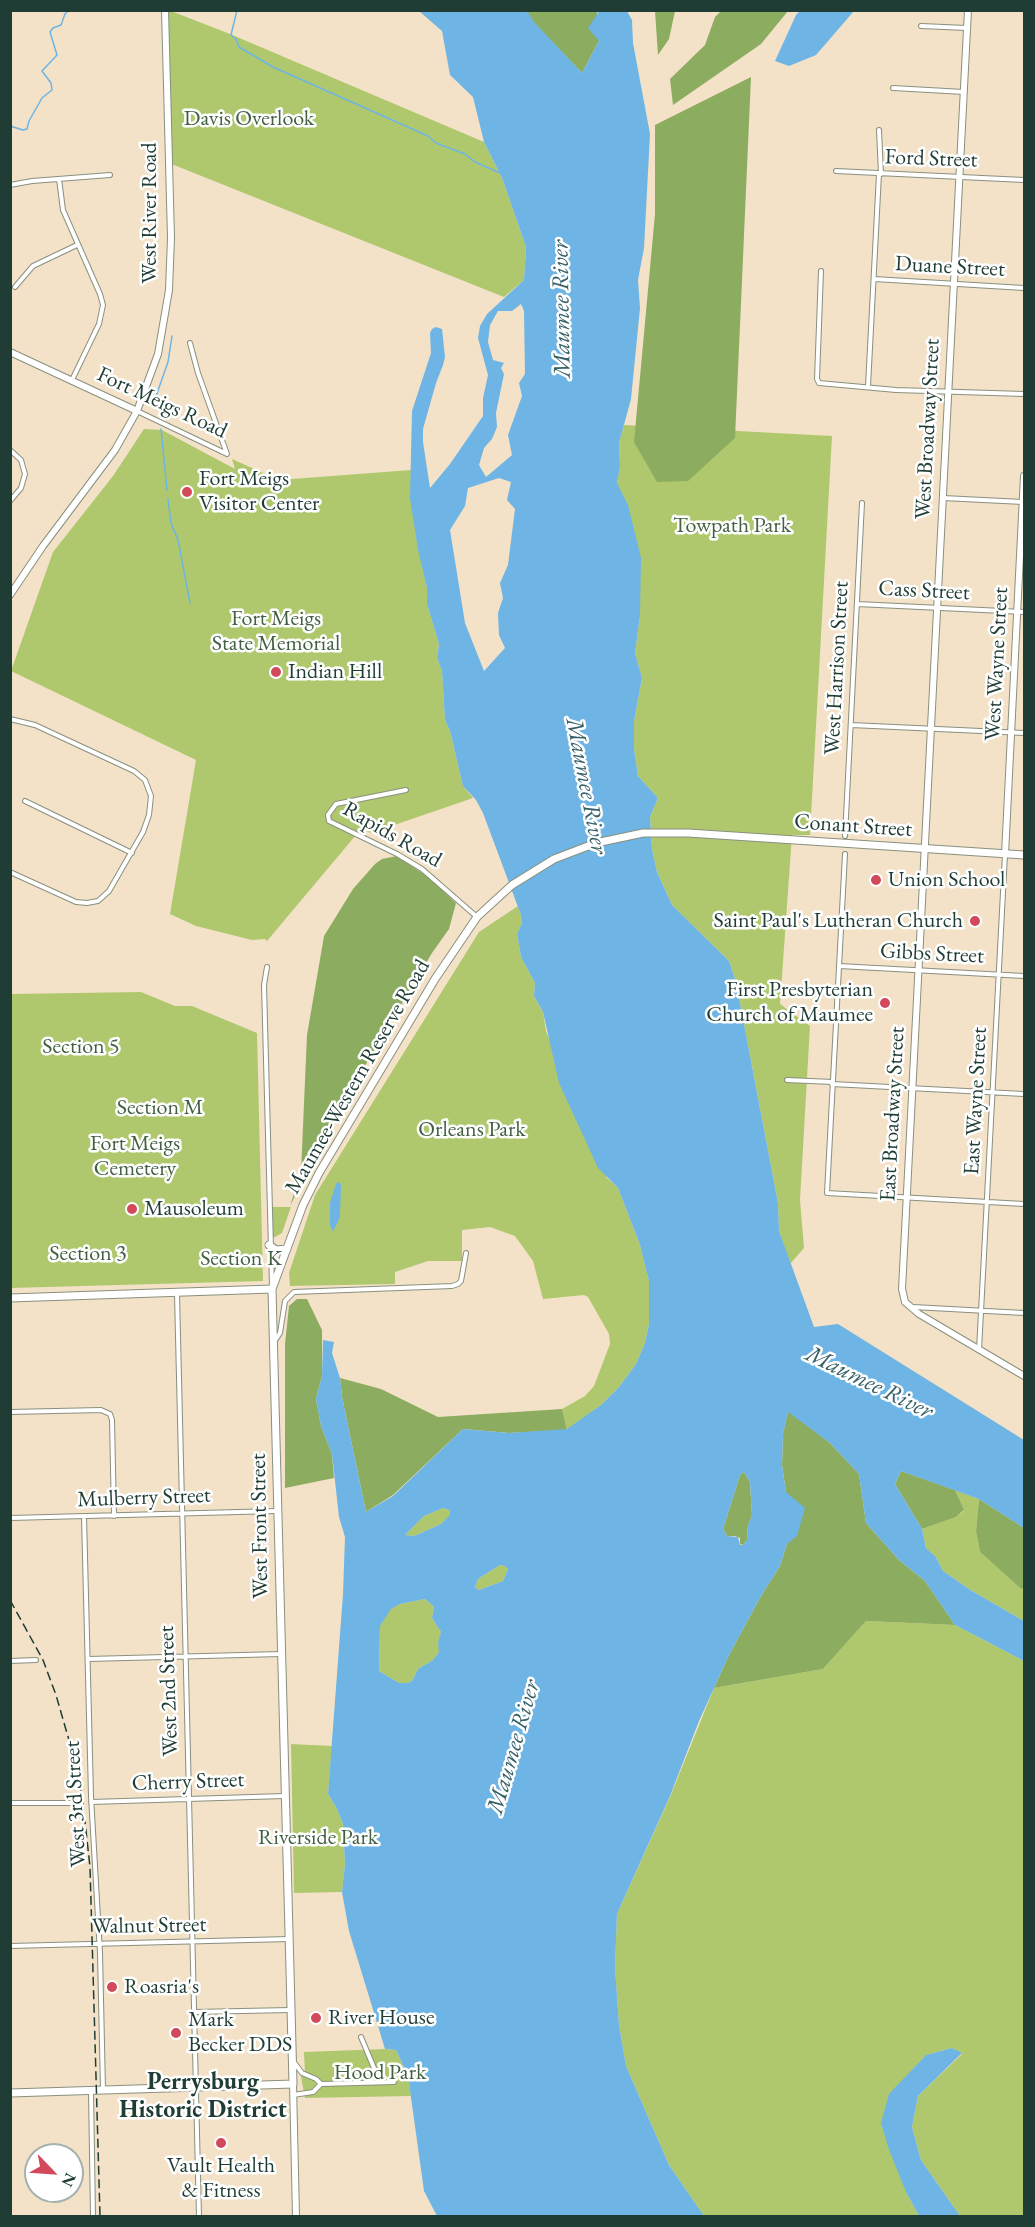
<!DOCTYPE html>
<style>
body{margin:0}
#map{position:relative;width:1035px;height:2227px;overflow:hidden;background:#f3e2c8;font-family:"EB Garamond",serif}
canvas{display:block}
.frame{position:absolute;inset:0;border:12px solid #1f3d34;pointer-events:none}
.north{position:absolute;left:24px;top:2143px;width:60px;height:60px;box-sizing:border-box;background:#fff;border:2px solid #a5b1ae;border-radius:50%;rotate:115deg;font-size:16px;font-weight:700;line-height:24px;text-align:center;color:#1f3d34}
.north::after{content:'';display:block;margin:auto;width:21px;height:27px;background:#d1495b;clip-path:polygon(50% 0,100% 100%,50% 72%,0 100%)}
</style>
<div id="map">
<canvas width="1035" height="2227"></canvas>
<div class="frame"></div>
<div class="north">N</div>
</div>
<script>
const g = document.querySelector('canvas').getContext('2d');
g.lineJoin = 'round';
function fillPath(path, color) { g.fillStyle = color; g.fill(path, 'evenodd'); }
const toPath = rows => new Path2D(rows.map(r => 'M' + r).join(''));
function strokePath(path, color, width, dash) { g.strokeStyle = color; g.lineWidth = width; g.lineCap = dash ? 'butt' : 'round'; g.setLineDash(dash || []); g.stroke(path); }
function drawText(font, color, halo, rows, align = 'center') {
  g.font = font + ' "EB Garamond",serif'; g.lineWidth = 5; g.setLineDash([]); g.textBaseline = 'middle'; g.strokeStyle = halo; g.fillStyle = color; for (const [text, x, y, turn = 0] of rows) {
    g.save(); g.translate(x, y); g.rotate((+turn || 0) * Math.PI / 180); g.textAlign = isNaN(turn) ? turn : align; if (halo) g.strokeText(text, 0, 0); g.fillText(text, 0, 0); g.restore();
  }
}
const green = toPath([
 [165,11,171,11,230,34,484,142,502,178,526,247,524,280,504,297,169,163],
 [624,425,832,436,810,835,792,835,780,1004,810,1026,800,1200,804,1248,790,1264,779,1231,778,1203,736,982,729,961,672,905,657,872,652,849,650,817,658,798,638,776,634,749,634,721,642,678,635,653,640,616,617,483,620,466,619,443],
 [144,429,162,430,235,469,232,459,279,480,411,470,416,536,427,588,427,604,439,644,437,658,442,671,445,720,450,731,463,786,473,798,371,833,361,829,267,941,265,939,252,940,196,926,170,914,196,760,11,671,53,552,113,476],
 [518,906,521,915,522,923,517,934,521,957,535,983,534,996,543,1012,546,1031,607,1178,618,1188,640,1245,649,1281,649,1324,645,1343,636,1364,619,1387,601,1405,567,1430,562,1409,585,1396,594,1386,610,1344,609,1334,588,1297,584,1295,543,1299,533,1261,515,1236,490,1227,462,1230,462,1261,428,1261,395,1272,395,1284,290,1286,289,1273,315,1195,479,932],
 [141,992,175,1006,192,1006,257,1033,263,1281,11,1288,11,994],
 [272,1207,291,1207,282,1233,275,1237,273,1237],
 [955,1490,979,1499,976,1531,980,1552,1021,1589,1024,1588,1024,1621,972,1591,943,1571,936,1557,926,1548,922,1529,956,1517,964,1511],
 [443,1508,449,1510,450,1513,449,1517,441,1524,414,1536,405,1535,424,1516],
 [500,1565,506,1566,508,1569,503,1581,479,1590,475,1587,478,1579],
 [425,1599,434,1607,432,1618,441,1632,439,1652,433,1660,418,1669,412,1681,408,1683,399,1683,379,1671,380,1626,390,1609,400,1604],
 [866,1621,955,1625,1024,1661,1024,2216,960,2216,921,2160,912,2127,918,2096,962,2054,952,2048,926,2055,911,2071,906,2192,919,2216,704,2216,669,2165,626,2066,619,2025,615,1967,617,1914,670,1797,714,1688,823,1669],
 [291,1744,332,1746,328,1794,337,1809,343,1824,345,1864,342,1892,294,1893],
 [385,2049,396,2050,408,2076,411,2096,305,2098,301,2077,301,2074,305,2076,304,2052]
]);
const forest = toPath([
 [527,11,597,11,599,41,582,73,533,22],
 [655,11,675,11,669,39,658,55],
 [721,11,788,11,761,44,673,105,670,79,705,45,715,17],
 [751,77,735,438,688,481,657,482,634,442,655,214,655,125],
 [397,856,428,877,456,903,449,929,432,953,340,1108,290,1206,301,1172,307,1035,324,936,353,889,375,864,382,859],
 [297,1299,307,1299,322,1330,322,1376,316,1399,321,1426,332,1454,334,1478,285,1488,285,1344,289,1306],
 [340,1378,381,1389,438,1417,562,1409,567,1430,509,1433,463,1429,393,1495,366,1512,342,1397],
 [788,1411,830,1443,859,1474,866,1523,899,1560,925,1581,955,1625,866,1621,823,1669,714,1688,729,1655,761,1596,780,1566,787,1544,786,1492,782,1465,783,1434],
 [901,1471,955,1490,964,1510,956,1517,922,1529,895,1484],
 [744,1472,750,1482,752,1515,748,1526,747,1540,743,1545,740,1544,740,1538,735,1536,727,1536,723,1529,740,1475],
 [979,1499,1024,1528,1024,1588,1021,1589,980,1552,976,1531]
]);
const water = toPath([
 [419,11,527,11,534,22,582,73,599,41,588,28,598,13,597,11,627,11,632,20,633,43,650,134,644,248,638,280,640,308,631,399,619,443,620,466,617,483,628,505,641,558,640,616,635,653,642,678,634,721,634,749,638,776,658,798,650,817,652,849,657,872,672,905,729,961,736,982,778,1203,779,1231,814,1327,838,1324,1024,1440,1024,1528,979,1499,901,1471,895,1484,922,1529,926,1548,936,1557,943,1571,972,1591,1024,1621,1024,1661,955,1625,925,1581,899,1560,866,1523,859,1474,830,1443,788,1412,783,1434,782,1465,786,1492,805,1508,797,1536,787,1544,780,1566,761,1596,729,1655,699,1721,670,1796,617,1914,615,1967,619,2025,626,2066,669,2165,704,2216,437,2216,424,2191,408,2076,396,2050,385,2049,349,1931,342,1892,345,1864,343,1824,337,1809,328,1794,343,1594,345,1537,339,1517,332,1454,321,1426,316,1399,322,1376,323,1340,334,1342,332,1353,340,1378,342,1397,366,1512,393,1496,463,1429,509,1433,567,1429,601,1405,619,1387,636,1364,645,1343,649,1324,649,1281,640,1245,618,1188,598,1168,559,1083,543,1012,534,996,535,983,521,957,517,934,522,923,521,915,483,813,476,800,463,786,450,731,445,720,442,671,437,658,439,644,427,604,427,588,418,550,410,498,412,411,431,353,430,333,432,329,436,327,442,329,445,357,443,365,436,383,423,429,423,442,430,488,450,464,483,416,483,398,488,375,478,338,480,326,487,314,524,280,526,247,502,178,484,142,473,97,450,75,442,31],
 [521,304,524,311,525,374,519,383,522,396,508,435,512,455,486,477,479,465,484,448,492,439,497,427,496,413,504,374,501,368,504,363,493,360,488,342,490,325,498,311,512,311],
 [499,478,511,482,507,500,515,509,508,565,500,583,503,598,498,613,499,635,505,648,484,671,465,623,450,530,465,506,468,488],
 [744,1472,750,1482,752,1515,748,1526,747,1540,743,1545,740,1545,738,1537,727,1536,723,1529,740,1475],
 [443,1508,449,1510,450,1513,449,1516,441,1524,414,1536,405,1535,424,1516],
 [500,1565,505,1566,508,1569,503,1581,479,1590,475,1587,478,1579],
 [425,1599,434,1607,432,1618,441,1632,438,1643,439,1652,433,1660,418,1669,412,1681,408,1683,399,1683,379,1671,380,1626,391,1609,400,1604],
 [800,11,854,11,816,55,789,66,775,61,796,15],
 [338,1182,341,1184,340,1217,333,1232,330,1225,330,1203,336,1184],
 [952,2048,962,2053,918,2096,912,2127,921,2160,960,2216,919,2216,906,2192,889,2150,881,2123,889,2094,926,2055]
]);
const stream = toPath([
 [237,10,231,35,236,39,239,47,273,67,428,136,436,143,465,154,475,162,500,173],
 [10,126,23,130,27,129,29,121,42,98,52,90,51,83,42,71,57,55,50,32,53,28,61,25,65,14,69,10],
 [155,399,168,362,172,336],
 [161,429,167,490],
 [168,499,171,523,178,540,190,603]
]);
const street = toPath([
 [921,26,967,28],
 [893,88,964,92],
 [879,130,881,174],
 [836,171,1024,180],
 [59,179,63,210,100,294,103,305,99,324,72,380],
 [10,185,32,181,110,175],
 [821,271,817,379,819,383,896,390,1024,394],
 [874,279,1024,288],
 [15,287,33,266,77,245],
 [868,386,879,174],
 [137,411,227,454,198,373,190,343],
 [10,450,21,460,25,474,21,488,10,501],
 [943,498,1023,502],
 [857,604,1024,612],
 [10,719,35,725,134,771,145,780,151,796,149,815,143,832,109,891,98,901,87,903,76,902,10,872],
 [851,725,1024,733],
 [406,790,336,804,328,815,329,821,397,854,422,869,477,917],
 [25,801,132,853],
 [845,836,862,503],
 [845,854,827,1193,1024,1204],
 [839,966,1024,976],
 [267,967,264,985,272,1286],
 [787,1080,833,1082],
 [832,1084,1024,1094],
 [177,1294,199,2216],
 [913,1307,1024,1313],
 [274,1342,280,1333,285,1301,294,1292,452,1286,458,1284,461,1281,466,1253],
 [979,1350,1005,854],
 [10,1412,101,1410,110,1414,112,1420,114,1516],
 [84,1516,91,1796,100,1953,103,2090],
 [10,1518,277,1511],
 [88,1659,281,1654],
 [10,1661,36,1660],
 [91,1802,284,1796],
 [10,1803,71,1803],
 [10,1946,289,1939],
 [194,2012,290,2010],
 [361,2037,374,2068,371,2083],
 [293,2061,302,2073,316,2079,321,2084,394,2082],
 [91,2091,93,2216],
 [293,2095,313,2092,321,2084]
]);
const secondary = toPath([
 [968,10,902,1289,905,1302,919,1314,1024,1376],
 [10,352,137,411],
 [10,595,43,546,115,450,137,411,158,354,169,290,171,238,165,10],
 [1005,854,1024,476],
 [293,2084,296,2216]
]);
const primary = toPath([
 [269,1245,276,1250,287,1249],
 [10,1298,272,1289],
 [10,2093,293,2084,272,1289,303,1205,319,1173,435,979,477,917,512,885,554,859,596,843,643,833,688,833,1024,855]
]);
const rail = toPath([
 [10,1600,43,1660,56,1695,75,1761,83,1803,90,1867,100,2216]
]);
const markers = [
 [187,492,6,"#d1495b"],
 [276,672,6,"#d1495b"],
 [876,880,6,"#d1495b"],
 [975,921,6,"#d1495b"],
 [885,1003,6,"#d1495b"],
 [132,1209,6,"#d1495b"],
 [112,1987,6,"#d1495b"],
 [316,2018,6,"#d1495b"],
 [176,2033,6,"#d1495b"],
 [221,2143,6,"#d1495b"]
];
const parkNames = [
 ["Davis Overlook",249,119],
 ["Towpath Park",732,526],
 ["Fort Meigs",276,619],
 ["State Memorial",276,644],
 ["Section 5",81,1047],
 ["Section M",160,1108],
 ["Orleans Park",472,1130],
 ["Fort Meigs",135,1144],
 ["Cemetery",135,1169],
 ["Section 3",88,1254],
 ["Section K",241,1259],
 ["Riverside Park",318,1838],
 ["Hood Park",380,2073]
];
const streetNames = [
 ["Ford Street",931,159,2],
 ["West River Road",150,213,-90],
 ["Duane Street",950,267,3],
 ["Fort Meigs Road",162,403,25],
 ["West Broadway Street",928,429,-87],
 ["Cass Street",924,591,3],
 ["West Wayne Street",997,664,-87],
 ["West Harrison Street",837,668,-87],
 ["Conant Street",853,826,4],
 ["Rapids Road",392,835,30],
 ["Gibbs Street",932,954,3],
 ["Maumee-Western Reserve Road",358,1077,-60],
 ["East Wayne Street",976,1101,-87],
 ["East Broadway Street",893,1114,-87],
 ["Mulberry Street",144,1498,-2],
 ["West Front Street",260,1526,-91],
 ["West 2nd Street",169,1691,-92],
 ["Cherry Street",188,1782,-2],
 ["West 3rd Street",76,1804,-93],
 ["Walnut Street",149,1926,-1]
];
const poiNames = [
 ["Fort Meigs",199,479],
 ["Visitor Center",199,504],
 ["Indian Hill",288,672],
 ["Union School",888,880],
 ["Saint Paul's Lutheran Church",963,921,"right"],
 ["First Presbyterian",873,990,"right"],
 ["Church of Maumee",873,1015,"right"],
 ["Mausoleum",144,1209],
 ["Roasria's",124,1987],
 ["River House",328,2018],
 ["Mark",188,2020],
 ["Becker DDS",188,2045],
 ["Vault Health",221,2166,"center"],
 ["& Fitness",221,2191,"center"]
];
const waterNames = [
 ["Maumee River",562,309,-91],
 ["Maumee River",586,786,79],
 ["Maumee River",869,1383,26],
 ["Maumee River",514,1747,-74]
];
const neighbourhoodNames = [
 ["Perrysburg",203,2082],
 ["Historic District",203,2110]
];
fillPath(green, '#b0c86d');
fillPath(forest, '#8cac60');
fillPath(water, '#6eb4e4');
strokePath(stream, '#6eb4e4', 1.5);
strokePath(street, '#89907e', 6);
strokePath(secondary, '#89907e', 8);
strokePath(primary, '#89907e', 9);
strokePath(street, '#fff', 4);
strokePath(secondary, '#fff', 6);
strokePath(primary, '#fff', 7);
strokePath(rail, '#1f3d34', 1.5, [9, 4.5]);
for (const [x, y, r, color] of markers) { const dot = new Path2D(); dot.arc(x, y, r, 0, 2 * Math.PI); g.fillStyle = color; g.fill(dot); strokePath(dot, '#fff', 2); }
drawText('22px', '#436042', '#fff', parkNames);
drawText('22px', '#1f3d34', '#fff', streetNames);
drawText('22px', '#1f3d34', '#fff', poiNames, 'left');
drawText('italic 24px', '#376169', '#fff', waterNames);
drawText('bold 24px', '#1f3d34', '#fff', neighbourhoodNames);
</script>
